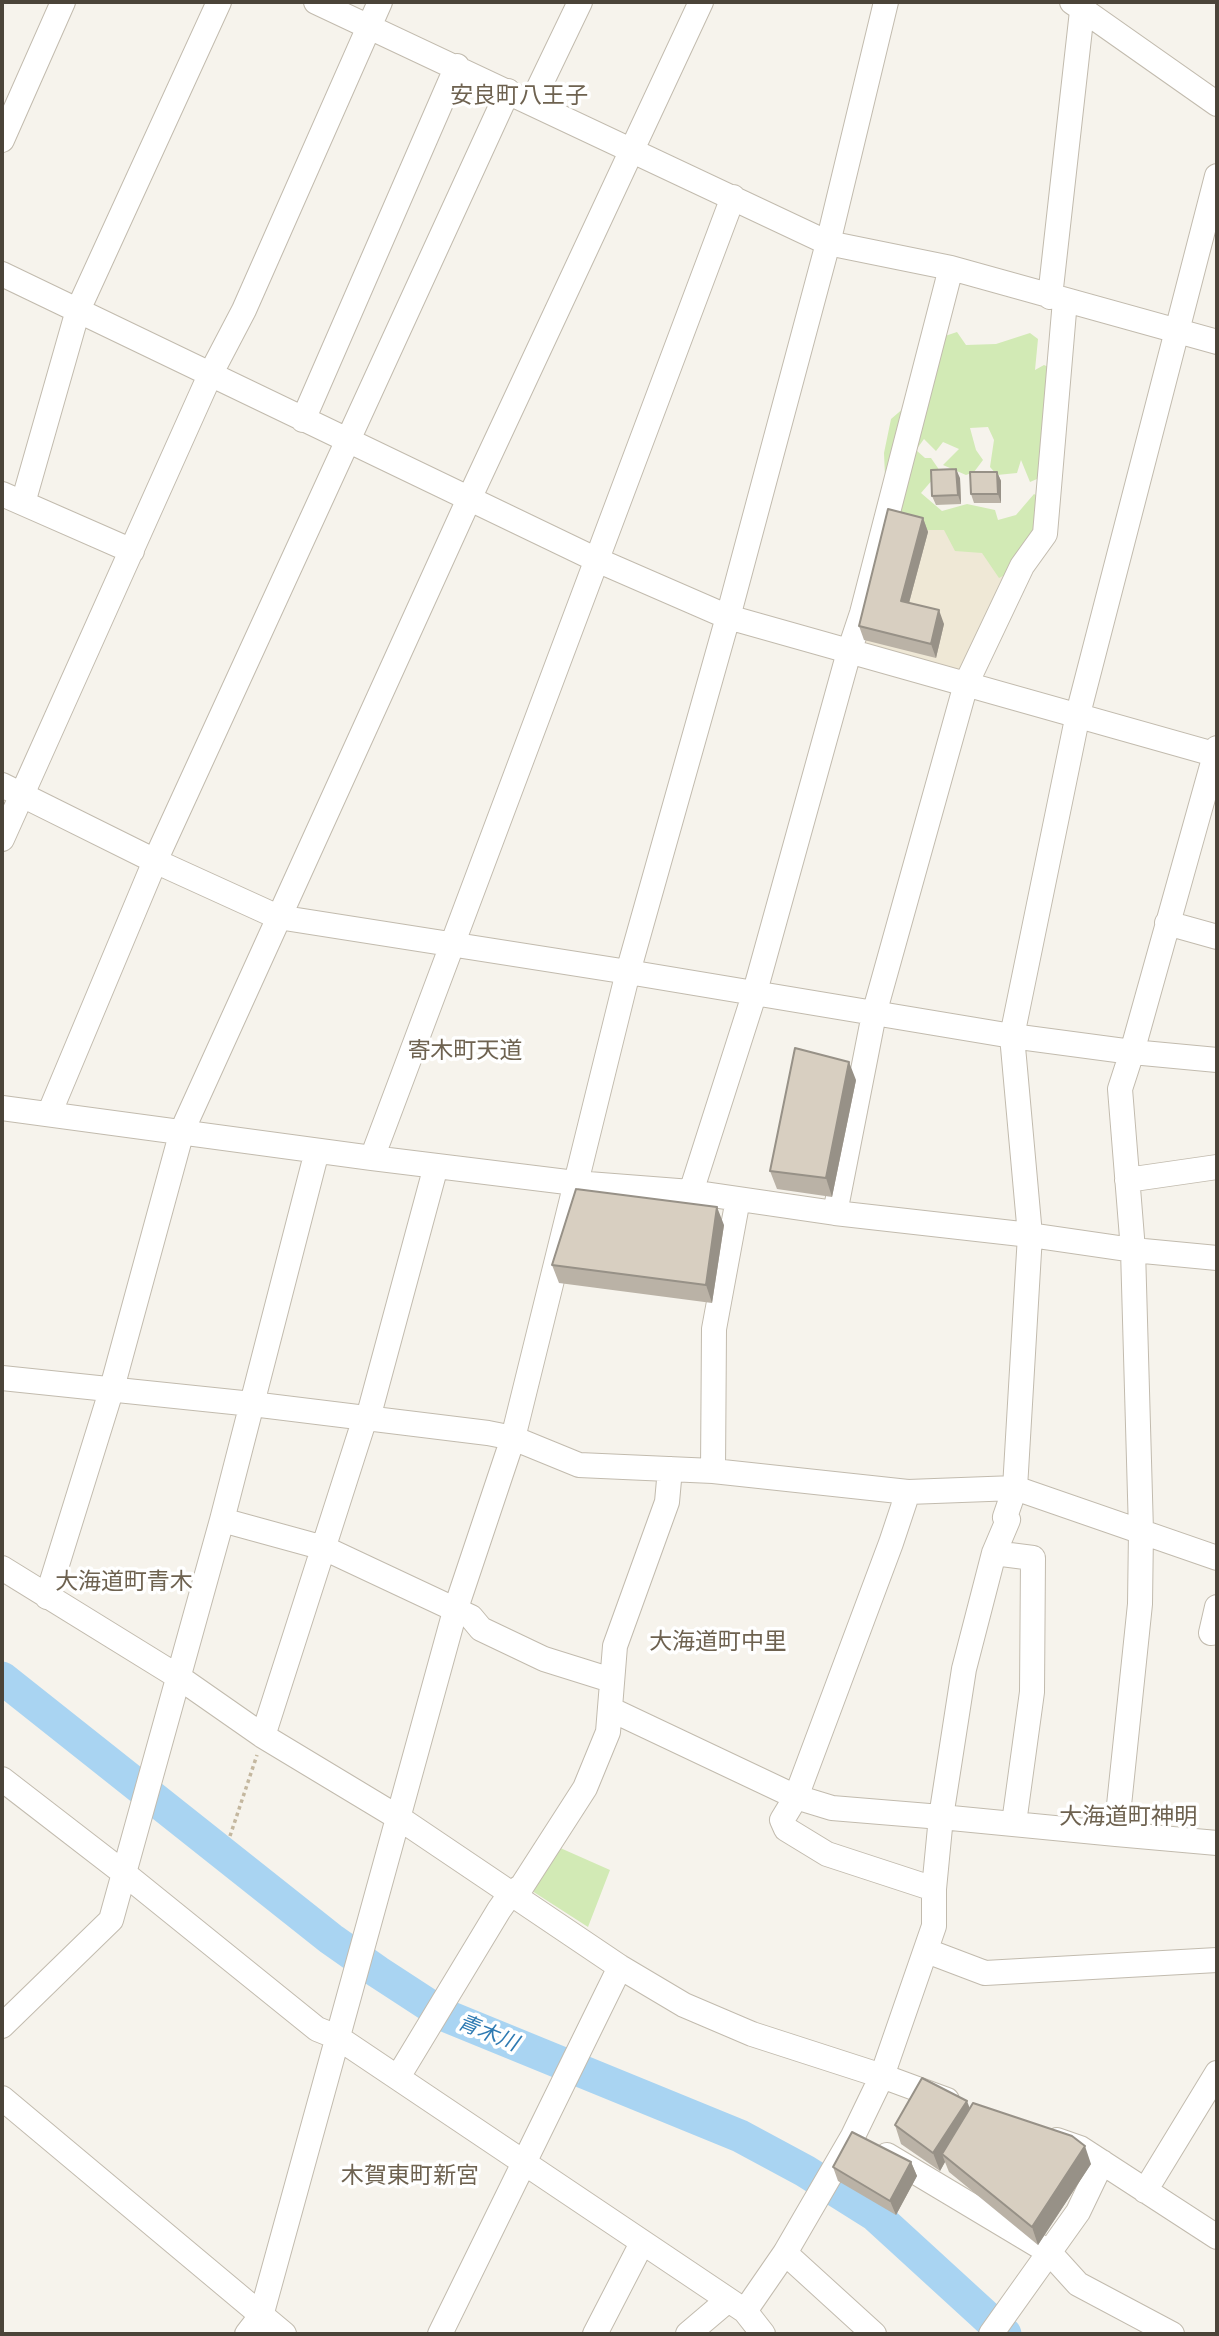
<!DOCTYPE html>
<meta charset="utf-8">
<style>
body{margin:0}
#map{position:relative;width:1219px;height:2336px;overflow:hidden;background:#f6f3ec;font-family:"Golos Text",sans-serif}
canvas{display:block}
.frame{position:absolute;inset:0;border:4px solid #4b4439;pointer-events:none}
</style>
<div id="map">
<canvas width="1219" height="2336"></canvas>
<div class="frame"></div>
</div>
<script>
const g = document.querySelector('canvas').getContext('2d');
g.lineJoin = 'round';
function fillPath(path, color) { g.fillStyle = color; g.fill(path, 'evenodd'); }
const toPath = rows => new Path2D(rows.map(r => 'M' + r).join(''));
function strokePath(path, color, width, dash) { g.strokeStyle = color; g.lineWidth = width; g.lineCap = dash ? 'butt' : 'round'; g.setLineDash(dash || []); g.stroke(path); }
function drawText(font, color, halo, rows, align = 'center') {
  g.font = font + ' "Golos Text","Noto Sans JP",sans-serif'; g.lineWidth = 7; g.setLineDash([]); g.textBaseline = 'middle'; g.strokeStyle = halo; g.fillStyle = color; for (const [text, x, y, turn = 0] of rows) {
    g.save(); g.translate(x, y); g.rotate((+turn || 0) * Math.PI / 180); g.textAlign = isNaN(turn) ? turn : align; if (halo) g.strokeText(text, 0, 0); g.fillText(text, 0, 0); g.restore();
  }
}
const education = toPath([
 [889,509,1034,549,966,684,849,652]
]);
const green = toPath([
 [957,332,966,345,996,344,1030,333,1038,339,1035,370,1044,365,1059,372,1044,476,1030,482,1021,460,1017,473,997,475,990,467,994,440,988,427,970,428,976,450,983,460,974,472,966,475,943,465,959,449,943,442,936,451,924,439,916,450,925,458,931,458,940,471,921,493,942,511,967,504,995,510,998,520,1016,515,1034,494,1044,500,1022,566,999,578,982,553,955,551,944,530,927,530,913,520,899,519,885,476,884,453,891,419,905,407,933,340],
 [558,1847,610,1870,588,1927,529,1889]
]);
const river = toPath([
 [2,1678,331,1939,378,1972,444,2015,740,2136,805,2171,875,2215,1005,2334]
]);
const path = toPath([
 [230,1836,257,1755]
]);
const minor = toPath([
 [316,2,828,243,951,268,1217,342],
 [1072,2,1217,104],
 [532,102,580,2],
 [2,140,63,2],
 [2,274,597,560,728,617,1217,755],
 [1050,297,1083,2],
 [303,420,457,66],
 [2,494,132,551],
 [23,503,78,310,219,2],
 [2,785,155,861,278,917,628,972,1012,1036,1132,1052,1217,748],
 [2,839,210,375,244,310,380,2],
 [1167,923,1217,937],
 [2,1108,372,1158,575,1183,691,1192,835,1213,1030,1235,1133,1250,1217,1258],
 [49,1114,155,861,508,91],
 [372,1158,733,197],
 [1127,1180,1217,1167],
 [691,1192,754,995,849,652,862,613,951,268],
 [835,1213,874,1014,966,684,1022,566,1045,534,1065,300],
 [2,1378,252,1404,488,1433,513,1438,579,1465,713,1471,908,1492,1015,1488,1030,1235,1012,1036,1078,714,1217,176],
 [368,1418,436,1166],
 [713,1471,714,1329,738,1199],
 [908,1492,891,1543,796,1797,782,1820,786,1829,827,1854,934,1889],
 [222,1520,324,1548,471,1617,481,1629,544,1659,611,1680],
 [994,1553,1033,1558,1032,1692,1014,1823],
 [2,1568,177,1676,263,1736,399,1818,620,1967,684,2005,752,2034,882,2076,853,2136,785,2253,745,2311],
 [47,1597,112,1388,182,1131,469,499,701,2],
 [1211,1633,1217,1607],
 [610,1709,796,1797,832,1808,941,1817,964,1669,994,1553,1008,1520,1005,1517,1015,1488,1217,1558],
 [263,1736,365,1418],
 [2,1779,125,1874,317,2029,337,2037,745,2311,763,2334],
 [1116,1834,1217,1843],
 [927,1951,985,1973,1217,1960],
 [2,2026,111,1920,222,1520,317,1151],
 [398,2077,499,1910,511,1893,522,1886,585,1788,608,1732,615,1646,667,1502,670,1469],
 [2,2098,284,2334],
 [947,2100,882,2076,934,1926,934,1889,941,1817,1116,1834,1140,1604,1141,1531,1133,1250,1120,1089,1132,1052,1217,1060],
 [1057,2140,1080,2148,1217,2237],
 [887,2155,1049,2252,1078,2284,1172,2334],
 [1145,2191,1217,2073],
 [785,2253,874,2334],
 [247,2334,261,2316,455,1611,513,1438,628,972,728,617,828,243,886,2],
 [440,2334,620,1967],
 [595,2334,642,2243],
 [688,2334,728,2300],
 [991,2334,1078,2212,1102,2162]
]);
const wall = toPath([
 [997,472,1001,481,1001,503,974,503,971,494],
 [960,478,961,504,936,505,932,496],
 [923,518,928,532,909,603,944,624,936,658,864,640,859,626],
 [856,1080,832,1197,777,1189,770,1171],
 [724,1225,712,1303,559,1283,552,1265],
 [970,2108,1091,2164,1038,2245,949,2172,945,2162,940,2171,901,2144,895,2125],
 [911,2162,917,2176,896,2215,838,2181,833,2167]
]);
const shadedWall = toPath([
 [956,469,960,478,961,504,958,495],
 [997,472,1001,481,1001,503,998,494],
 [923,518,928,532,906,614,901,601],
 [939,610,944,624,936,658,931,644],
 [849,1062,856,1080,832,1197,826,1178],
 [717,1207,724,1225,712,1303,706,1285],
 [967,2101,974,2119,942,2154,945,2162,940,2171,933,2153],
 [1085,2146,1091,2164,1038,2245,1032,2227],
 [911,2162,917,2176,896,2215,890,2201]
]);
const building = toPath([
 [956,469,958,495,932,496,931,470,956,469],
 [970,472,997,472,998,494,971,494,970,472],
 [888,509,923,518,901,601,939,610,931,644,859,626,888,509],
 [795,1048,849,1062,826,1178,770,1171,795,1048],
 [576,1189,717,1207,706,1285,552,1265,576,1189],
 [922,2078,967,2101,933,2153,895,2125,922,2078],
 [973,2103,1072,2136,1085,2146,1032,2227,942,2154,973,2103],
 [852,2132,911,2162,890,2201,833,2167,852,2132]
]);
const waterNames = [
 ["青木川",488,2033,22]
];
const quarterNames = [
 ["安良町八王子",519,96],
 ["寄木町天道",465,1051],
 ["大海道町青木",124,1582],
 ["大海道町中里",718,1642],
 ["大海道町神明",1128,1817],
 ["木賀東町新宮",410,2176]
];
fillPath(education, '#efe8d6');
fillPath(green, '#d2eab5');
strokePath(river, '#a9d4f2', 33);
strokePath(minor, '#c2bbae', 26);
strokePath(path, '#c4b79f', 3.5, [3.5, 3.5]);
strokePath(minor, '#fff', 24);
fillPath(wall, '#bab2a6');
fillPath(shadedWall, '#979187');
fillPath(building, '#d8cfc1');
strokePath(building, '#979187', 2);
drawText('italic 21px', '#2e7ab2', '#fff', waterNames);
drawText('23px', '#6e6250', '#fff', quarterNames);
</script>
